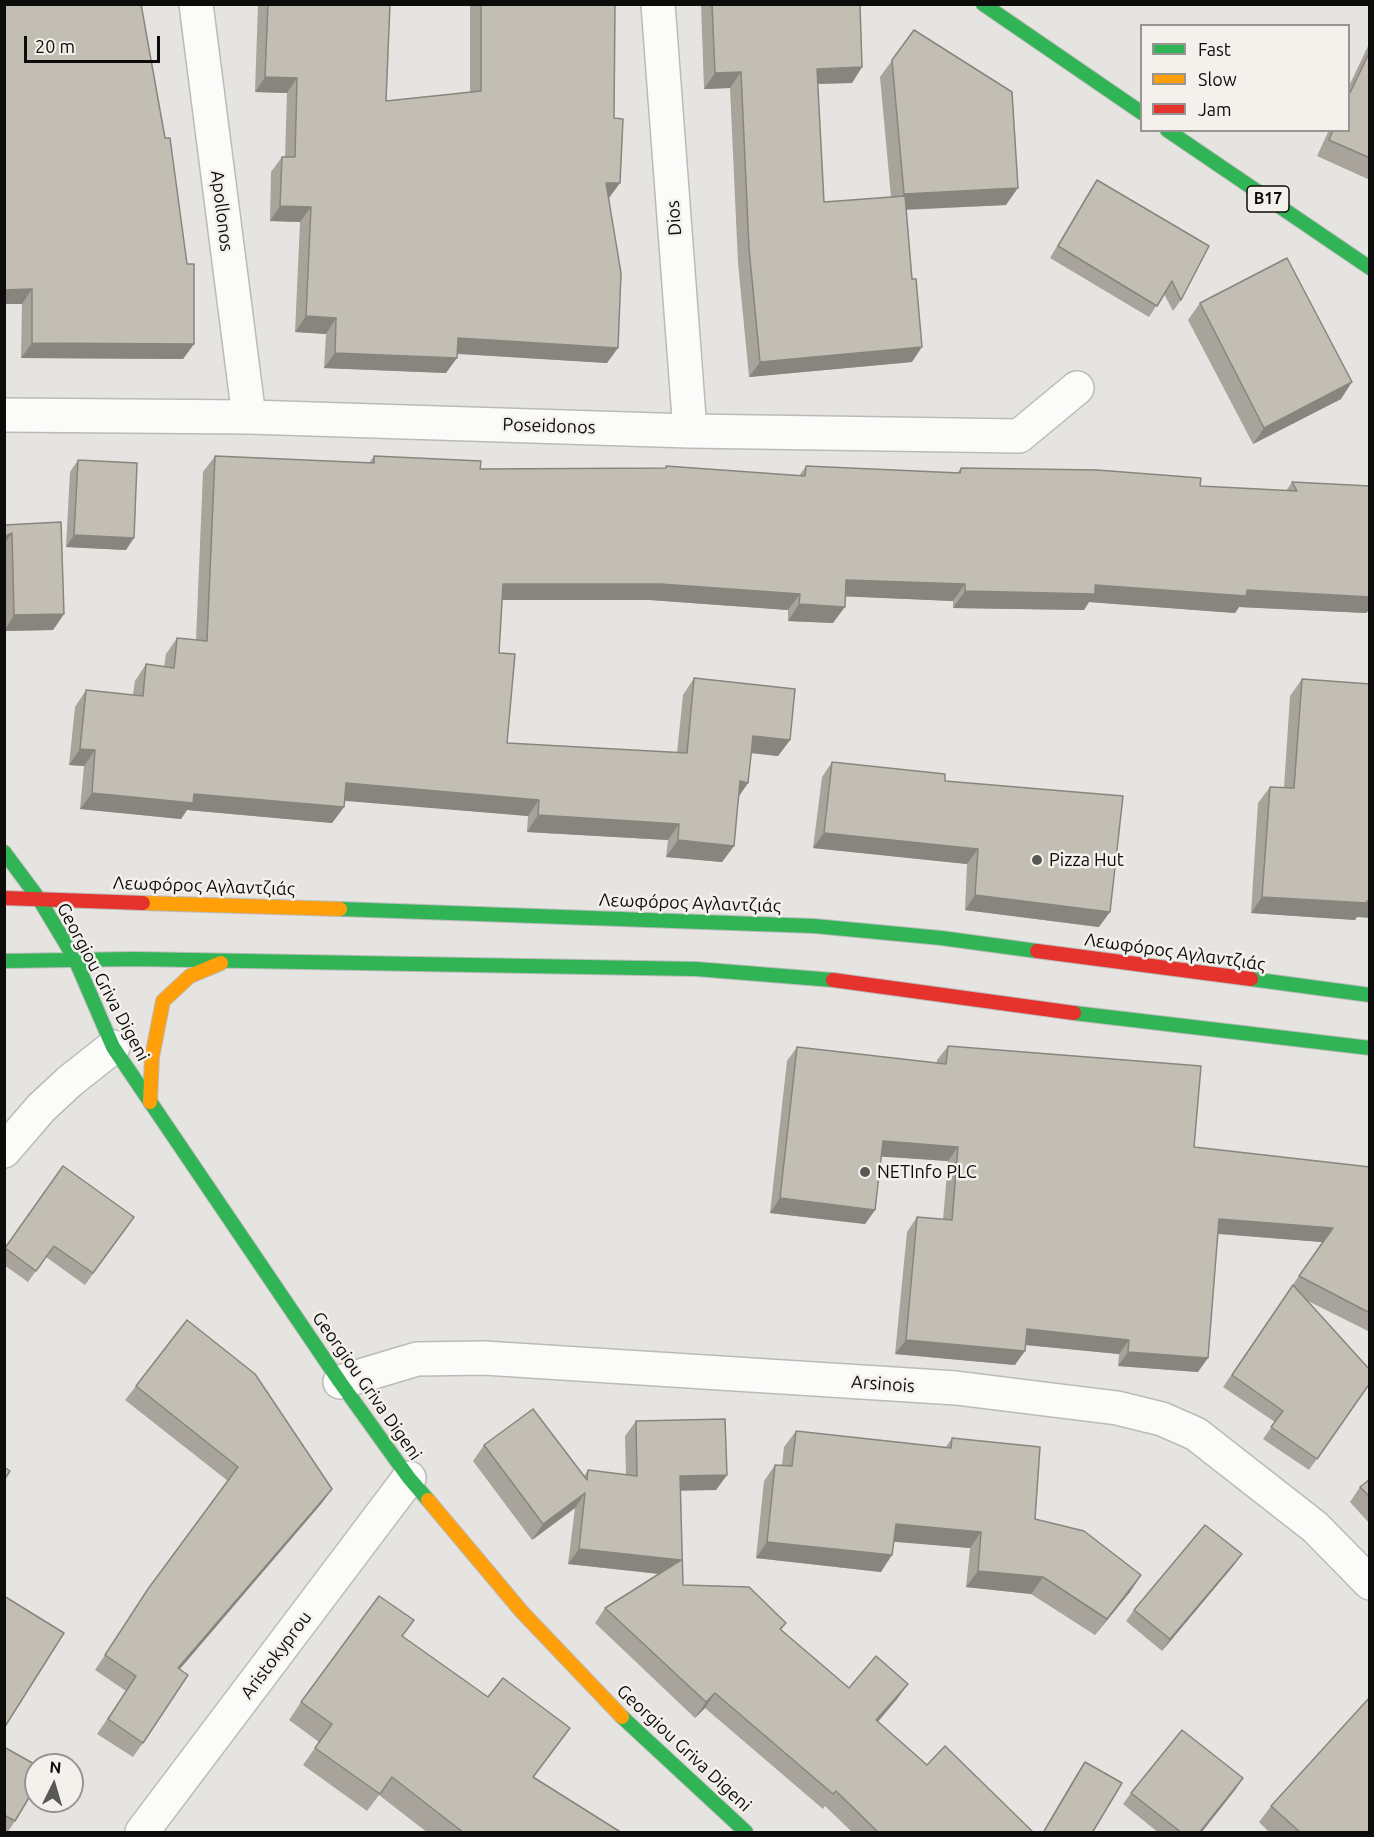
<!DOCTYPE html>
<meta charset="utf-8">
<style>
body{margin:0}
#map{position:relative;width:1374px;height:1837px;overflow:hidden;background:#e6e4e1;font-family:Ubuntu,sans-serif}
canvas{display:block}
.frame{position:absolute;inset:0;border:6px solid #0c0c0a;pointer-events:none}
.legend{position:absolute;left:1140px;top:24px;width:210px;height:108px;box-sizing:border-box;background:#f4f1ed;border:2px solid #979592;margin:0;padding:8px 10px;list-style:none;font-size:18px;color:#0c0c0a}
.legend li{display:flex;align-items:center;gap:12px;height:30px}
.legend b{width:30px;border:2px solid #979592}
.north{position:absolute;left:24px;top:1753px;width:60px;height:60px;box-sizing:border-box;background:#f4f1ed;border:2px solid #979592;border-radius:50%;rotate:5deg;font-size:16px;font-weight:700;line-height:24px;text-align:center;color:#0c0c0a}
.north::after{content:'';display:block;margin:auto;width:21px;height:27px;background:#585855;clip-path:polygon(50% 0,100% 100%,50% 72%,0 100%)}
.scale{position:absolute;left:24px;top:36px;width:136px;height:27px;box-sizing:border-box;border:3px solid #0c0c0a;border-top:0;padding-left:8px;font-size:18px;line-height:21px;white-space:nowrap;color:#0c0c0a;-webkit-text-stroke:4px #f4f1ed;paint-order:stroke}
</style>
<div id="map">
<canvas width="1374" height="1837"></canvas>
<div class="frame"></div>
<ul class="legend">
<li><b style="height:8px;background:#30b455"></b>Fast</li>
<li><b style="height:8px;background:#ff9f0a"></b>Slow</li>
<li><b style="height:8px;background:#e5322d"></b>Jam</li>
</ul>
<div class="north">N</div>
<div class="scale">20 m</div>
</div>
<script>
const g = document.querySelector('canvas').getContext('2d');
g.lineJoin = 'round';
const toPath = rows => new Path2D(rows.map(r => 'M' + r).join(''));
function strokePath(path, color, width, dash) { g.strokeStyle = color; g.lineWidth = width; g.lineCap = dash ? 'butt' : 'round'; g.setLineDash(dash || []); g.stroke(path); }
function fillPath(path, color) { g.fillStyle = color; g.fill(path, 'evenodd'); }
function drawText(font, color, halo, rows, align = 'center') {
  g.font = font + ' Ubuntu,sans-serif'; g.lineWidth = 5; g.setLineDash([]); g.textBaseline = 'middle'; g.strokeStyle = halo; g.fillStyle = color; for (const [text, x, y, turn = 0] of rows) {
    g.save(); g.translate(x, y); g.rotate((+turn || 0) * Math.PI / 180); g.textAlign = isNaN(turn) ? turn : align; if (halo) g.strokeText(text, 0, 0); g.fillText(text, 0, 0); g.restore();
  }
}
const street = toPath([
 [196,4,249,417],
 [658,4,690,431],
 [4,415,249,417,690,431,1019,436,1077,388],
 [4,1151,41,1108,70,1081,113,1047],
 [340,1382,417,1359,484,1358,956,1388,1117,1408,1162,1419,1196,1434,1315,1527,1370,1583],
 [142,1832,409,1478]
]);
const fast = toPath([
 [983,4,1142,113],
 [1167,130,1370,268],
 [4,852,39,899,75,959,113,1047,340,1382,409,1478,428,1500],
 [340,909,814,926,941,938,1037,951],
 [4,961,134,959,696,969,833,980],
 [1251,979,1370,995],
 [1074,1013,1370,1048],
 [622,1717,746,1832]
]);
const slow = toPath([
 [143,903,340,909],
 [150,1102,152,1057,163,1001,190,976,221,963],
 [428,1500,522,1612,622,1717]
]);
const jam = toPath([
 [4,898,143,903],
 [1037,951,1251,979],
 [833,980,1074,1013]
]);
const wall = toPath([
 [4,4,194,344,183,359,21,358,22,304],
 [258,4,390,4,386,101,470,92,470,4,615,4,609,198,607,363,457,354,446,373,324,368,326,334,295,332,300,222,270,221,271,172,282,157,285,157,287,93,255,92],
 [701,4,860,4,862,67,852,83,817,84,824,202,891,197,880,77,914,30,1006,205,906,210,912,362,749,377,738,263,730,88,704,89],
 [1370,42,1370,180,1317,156,1329,130,1348,130,1348,88],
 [1097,180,1209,246,1181,300,1173,311,1164,294,1149,317,1050,258,1089,192],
 [1200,303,1341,399,1253,444,1188,320],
 [215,456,369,463,374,456,480,469,665,468,666,466,799,476,806,466,957,473,961,468,1200,486,1286,491,1292,482,1370,486,1370,609,1366,613,1239,607,1235,613,1089,602,1084,610,953,608,953,601,845,596,833,623,788,621,788,610,650,600,502,600,499,653,507,743,677,753,683,695,694,678,790,740,778,756,751,753,748,783,738,797,734,846,722,862,666,857,668,840,527,832,528,816,344,800,344,807,332,823,187,810,181,819,80,809,84,766,69,765,75,707,86,690,133,695,135,681,146,664,164,667,166,654,177,638,196,640,203,472],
 [78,460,126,550,66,547,70,472],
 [61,522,64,614,53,630,4,631,4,525],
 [1302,679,1357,917,1355,920,1251,913,1258,803,1270,787,1284,788,1290,696],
 [832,762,945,781,1099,927,965,910,967,864,813,848,822,777],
 [948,1046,1194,1147,1370,1167,1370,1332,1306,1300,1370,1383,1309,1470,1263,1439,1275,1422,1223,1387,1322,1242,1218,1234,1198,1372,1118,1366,1119,1354,1025,1345,1015,1365,895,1354,907,1232,917,1217,943,1220,948,1161,881,1156,875,1210,865,1224,770,1213,787,1061,797,1047,937,1063,937,1060],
 [63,1166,134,1217,85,1285,46,1257,28,1282,4,1265,4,1249],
 [136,1386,332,1489,321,1504,179,1669,143,1743,133,1757,97,1734,126,1691,95,1670,148,1589,228,1481,125,1400],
 [636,1421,727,1475,716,1490,680,1490,683,1585,786,1623,781,1630,849,1688,908,1684,897,1699,878,1722,927,1765,1034,1833,853,1833,825,1806,823,1809,705,1708,695,1718,595,1623,605,1608,659,1574,568,1564,575,1508,532,1540,473,1461,484,1445,584,1476,588,1470,626,1475,625,1436],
 [796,1431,946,1447,952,1438,1035,1519,1141,1575,1130,1592,1095,1635,1031,1594,966,1587,970,1548,894,1541,881,1572,756,1558,764,1481,775,1465,782,1465,784,1447],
 [1370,1479,1370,1524,1350,1502,1360,1487],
 [1234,1565,1162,1651,1126,1621,1134,1610],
 [402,1636,488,1697,570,1728,534,1777,622,1833,428,1833,379,1795,367,1811,303,1765,319,1742,289,1720,301,1702],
 [4,1747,15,1821,7,1833,4,1833],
 [1085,1762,1092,1833,1042,1833,1075,1777],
 [1243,1778,1235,1790,1201,1833,1159,1833,1123,1804,1131,1793],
 [1271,1806,1370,1833,1270,1833,1259,1822]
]);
const shadedWall = toPath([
 [862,67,852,83,806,84,817,69],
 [741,72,730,88,704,89,715,73],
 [265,77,297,78,287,93,255,92],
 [606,183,620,183,609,198,595,198],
 [1018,188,1006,205,892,210,904,194],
 [280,206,311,207,300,222,270,221],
 [32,289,22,304,4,304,4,290],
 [306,316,336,318,326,334,295,332],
 [458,338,618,348,607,363,447,353],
 [32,343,194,344,183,359,21,358],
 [922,347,912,362,749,377,760,362],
 [335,353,457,358,446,373,324,368],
 [1352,382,1341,399,1253,444,1264,428],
 [12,533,4,544,4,537],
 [74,535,134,538,126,550,66,547],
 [846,580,965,584,953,601,835,596],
 [503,584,661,584,800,594,788,610,650,600,491,600],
 [1095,585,1247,590,1370,597,1370,609,1366,613,1239,607,1235,613,1089,602,1084,610,953,608,965,591],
 [799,604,845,607,833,623,788,621],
 [64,614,53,630,4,631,14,615],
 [753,736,790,740,778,756,742,752],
 [80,749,95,750,84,766,69,765],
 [740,781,748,783,737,799],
 [346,783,539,800,528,816,334,800],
 [92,793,194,794,344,807,332,823,187,810,181,819,80,809],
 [538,815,679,824,668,840,527,832],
 [824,833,978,849,967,864,813,848],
 [678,840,734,846,722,862,666,857],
 [975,895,1110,912,1099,927,965,910],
 [1262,897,1370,901,1370,918,1357,917,1355,920,1251,913],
 [883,1141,958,1147,948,1161,872,1156],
 [780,1198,875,1210,865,1224,770,1213],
 [1219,1219,1333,1228,1322,1242,1209,1233],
 [1027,1329,1129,1340,1119,1354,1016,1344],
 [906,1340,1025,1351,1015,1365,895,1354],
 [1128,1352,1208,1358,1198,1372,1118,1366],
 [727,1475,716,1490,669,1491,680,1476],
 [332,1489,321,1504,168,1683,178,1668],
 [585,1493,575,1508,532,1540,543,1524],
 [896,1524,981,1532,970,1548,884,1541],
 [767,1542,892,1555,881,1572,756,1558],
 [579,1549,681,1560,670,1575,568,1564],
 [1242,1554,1234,1565,1162,1651,1170,1639],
 [978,1571,1043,1577,1031,1594,966,1587],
 [1141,1575,1130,1592,1095,1635,1107,1619],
 [908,1684,897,1699,866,1735,876,1720],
 [715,1693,705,1708,695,1718,706,1702],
 [1243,1778,1235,1790,1201,1833,1199,1833]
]);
const building = toPath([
 [4,4,141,4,165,138,170,138,187,264,194,264,194,344,32,343,32,289,4,290,4,4],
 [268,4,390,4,386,101,481,91,481,4,615,4,614,118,623,119,620,183,606,183,621,273,618,348,458,338,457,358,335,353,336,318,306,316,311,207,280,206,282,157,295,157,297,78,265,77,268,4],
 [712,4,860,4,862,67,817,69,824,202,905,196,912,279,916,279,922,347,760,362,749,248,741,72,715,73,712,4],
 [914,30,1012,92,1018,188,904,194,892,60,914,30],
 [1370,51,1370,158,1329,140,1333,130,1348,130,1348,97,1370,51],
 [1097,180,1209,246,1181,300,1172,281,1157,306,1058,246,1097,180],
 [1287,258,1352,382,1264,428,1200,303,1287,258],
 [215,456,374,463,374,456,481,461,480,469,666,468,666,466,805,476,806,466,960,473,961,468,1097,470,1201,478,1200,486,1297,491,1292,482,1370,486,1370,597,1247,590,1246,596,1095,585,1095,594,965,591,965,584,846,580,845,607,799,604,800,594,661,584,503,584,499,653,515,654,507,743,687,753,694,678,795,689,790,740,753,736,748,783,740,781,734,846,678,840,679,824,538,815,539,800,346,783,344,807,194,794,193,803,92,793,95,750,80,749,86,690,143,696,146,664,174,668,177,638,207,641,215,456],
 [78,460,137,463,134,538,74,535,78,460],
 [61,522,64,614,14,615,12,533,4,537,4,525,61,522],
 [1302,679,1370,684,1370,901,1367,901,1367,903,1262,897,1270,787,1294,788,1302,679],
 [832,762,945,774,945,781,1123,796,1110,912,975,895,978,849,824,833,832,762],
 [948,1046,1201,1066,1194,1147,1370,1167,1370,1313,1299,1276,1333,1228,1219,1219,1208,1358,1128,1352,1129,1340,1027,1329,1025,1351,906,1340,917,1217,952,1220,958,1147,883,1141,875,1210,780,1198,797,1047,946,1064,948,1046],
 [63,1166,134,1217,93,1273,54,1246,36,1271,5,1248,63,1166],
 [1293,1285,1370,1370,1370,1383,1317,1459,1271,1427,1283,1411,1232,1375,1293,1285],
 [187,1320,255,1374,332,1489,178,1668,188,1675,143,1743,108,1719,136,1676,105,1655,148,1589,238,1467,136,1386,187,1320],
 [533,1409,587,1480,588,1470,637,1476,636,1421,725,1419,727,1475,680,1476,683,1585,749,1587,786,1623,780,1629,849,1688,876,1656,908,1684,876,1720,927,1765,945,1746,1034,1833,879,1833,836,1791,833,1794,715,1693,706,1702,605,1608,681,1560,579,1549,585,1493,543,1524,484,1445,533,1409],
 [796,1431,951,1448,952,1438,1040,1447,1035,1519,1084,1531,1141,1575,1107,1619,1043,1577,978,1571,981,1532,896,1524,892,1555,767,1542,775,1465,792,1466,796,1431],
 [4,1467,10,1471,4,1480,4,1467],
 [1370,1479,1370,1497,1360,1487,1370,1479],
 [1205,1525,1242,1554,1170,1639,1134,1610,1205,1525],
 [4,1596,64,1633,4,1728,4,1596],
 [379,1596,414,1620,402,1636,488,1697,503,1678,570,1728,533,1777,622,1833,464,1833,392,1777,380,1794,315,1748,332,1724,301,1702,379,1596],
 [1370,1697,1370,1833,1301,1833,1271,1806,1370,1697],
 [1182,1730,1243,1778,1199,1833,1182,1833,1131,1793,1182,1730],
 [4,1747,36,1765,36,1786,15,1821,4,1815,4,1747],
 [1085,1762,1122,1783,1092,1833,1043,1833,1085,1762]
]);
const markers = [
 [1037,860,6,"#585855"],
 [865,1172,6,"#585855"]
];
const shields = [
 [1268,199,42]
];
const shieldNames = [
 ["B17",1268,199]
];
const streetNames = [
 ["Apollonos",222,211,83],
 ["Dios",674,218,-94],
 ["Poseidonos",549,426,2],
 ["Λεωφόρος Αγλαντζιάς",204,886,2],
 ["Λεωφόρος Αγλαντζιάς",690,903,2],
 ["Λεωφόρος Αγλαντζιάς",1175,952,8],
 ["Georgiou Griva Digeni",103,982,62],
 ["Arsinois",883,1384,4],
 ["Georgiou Griva Digeni",367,1386,55],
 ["Aristokyprou",276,1655,-53],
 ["Georgiou Griva Digeni",684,1748,43]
];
const poiNames = [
 ["Pizza Hut",1049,860],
 ["NETInfo PLC",877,1172]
];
strokePath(street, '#bbbab8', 36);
strokePath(fast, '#bbbab8', 16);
strokePath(slow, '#bbbab8', 16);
strokePath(jam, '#bbbab8', 16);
strokePath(street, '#fbfbfa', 33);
strokePath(fast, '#30b455', 14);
strokePath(slow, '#ff9f0a', 14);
strokePath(jam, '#e5322d', 14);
fillPath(wall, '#a8a39b');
fillPath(shadedWall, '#88857e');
fillPath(building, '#c3beb4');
strokePath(building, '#88857e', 1.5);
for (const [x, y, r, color] of markers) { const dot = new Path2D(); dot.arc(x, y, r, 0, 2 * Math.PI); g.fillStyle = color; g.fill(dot); strokePath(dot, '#f4f1ed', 2); }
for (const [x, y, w] of shields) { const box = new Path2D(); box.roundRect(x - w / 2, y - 13, w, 26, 4.5); g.fillStyle = '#f4f1ed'; g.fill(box); strokePath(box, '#0c0c0a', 1.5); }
drawText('bold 16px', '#0c0c0a', null, shieldNames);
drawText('18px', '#0c0c0a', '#f4f1ed', streetNames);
drawText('18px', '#0c0c0a', '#f4f1ed', poiNames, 'left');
</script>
